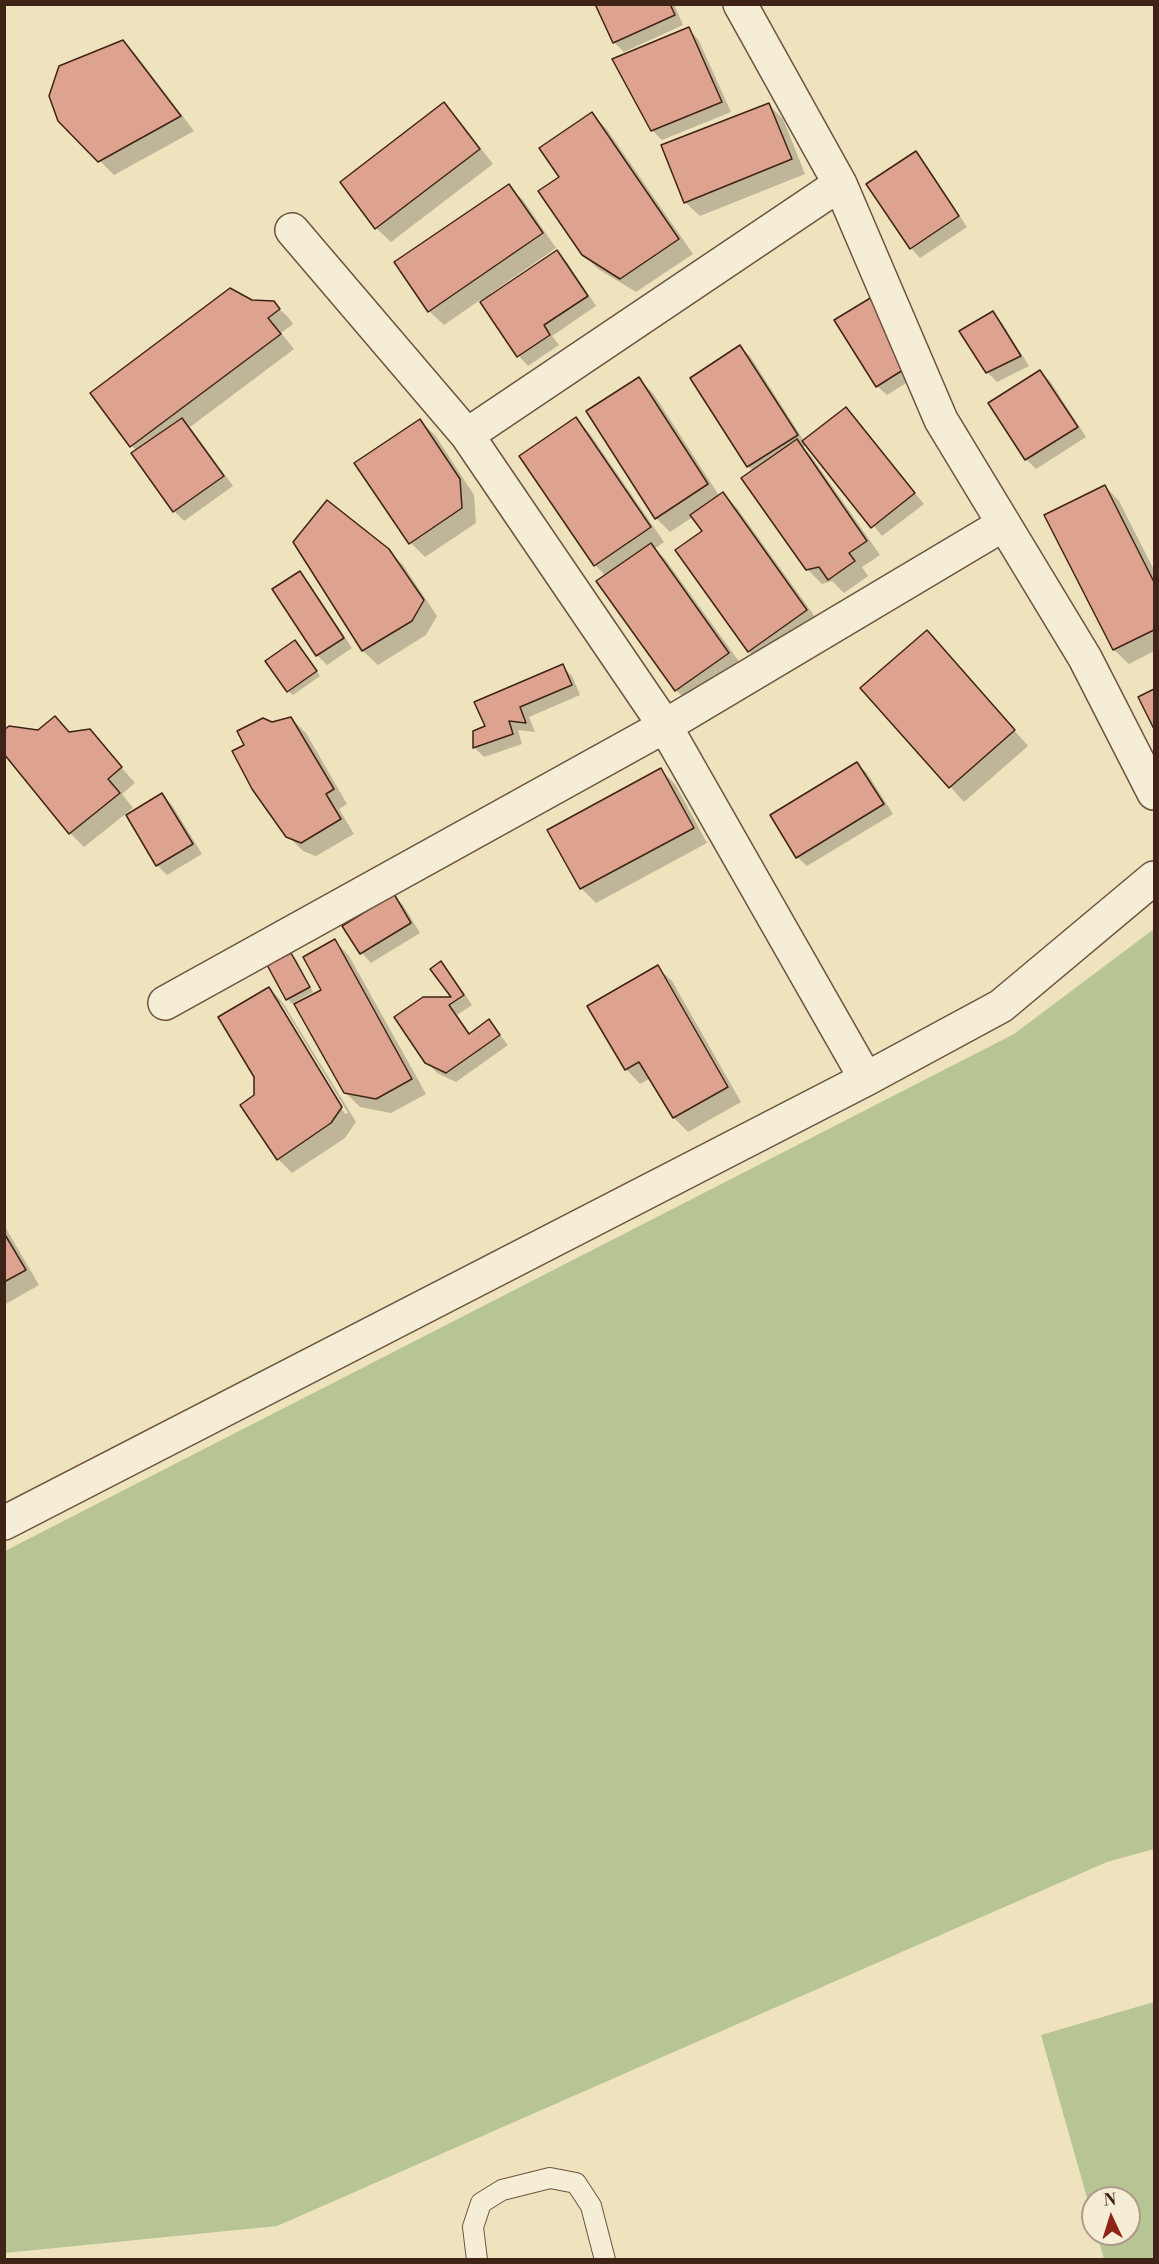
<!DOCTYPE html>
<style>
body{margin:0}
#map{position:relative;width:1159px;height:2264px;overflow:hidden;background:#efe3be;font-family:"Libre Bodoni",serif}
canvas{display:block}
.frame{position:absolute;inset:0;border:6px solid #402317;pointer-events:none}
.north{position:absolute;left:1081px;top:2186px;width:60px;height:60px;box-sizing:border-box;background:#f5edd5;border:2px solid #ad9c89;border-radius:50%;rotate:356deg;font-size:16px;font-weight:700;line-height:24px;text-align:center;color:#402317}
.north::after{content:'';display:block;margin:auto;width:21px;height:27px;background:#8f2418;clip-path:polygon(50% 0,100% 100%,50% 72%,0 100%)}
</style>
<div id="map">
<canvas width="1159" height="2264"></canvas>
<div class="frame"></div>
<div class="north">N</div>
</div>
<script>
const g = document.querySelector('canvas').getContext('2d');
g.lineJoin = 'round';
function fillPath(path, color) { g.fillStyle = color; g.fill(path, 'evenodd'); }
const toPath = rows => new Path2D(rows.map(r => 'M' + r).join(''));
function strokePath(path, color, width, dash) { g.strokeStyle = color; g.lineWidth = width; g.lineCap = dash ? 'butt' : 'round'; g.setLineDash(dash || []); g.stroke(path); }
const green = toPath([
 [1154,929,1154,1849,1107,1862,277,2226,5,2253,5,1551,1014,1034],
 [1154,2002,1154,2259,1104,2259,1097,2234,1129,2234,1129,2198,1093,2198,1093,2219,1041,2035]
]);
const shadow = toPath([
 [597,4,674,4,683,25,624,52,614,42],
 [688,29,698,39,731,112,662,140,652,130],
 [123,41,137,56,194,131,114,175,59,120],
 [444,104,458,119,493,164,391,242,376,228],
 [768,104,783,119,805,174,700,216,685,202],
 [592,114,606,128,693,254,636,292,598,269,583,254,561,177],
 [915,153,925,163,967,227,920,258,911,248],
 [508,186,523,200,556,248,490,294,491,296,557,252,567,262,596,306,552,336,559,345,528,366,519,356,480,300,444,325,429,311],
 [252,302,273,303,288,317,293,324,281,333,294,349,190,427,233,486,184,521,174,511,134,453,137,451,132,446],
 [881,308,922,373,887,395,877,386],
 [993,313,1002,323,1029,366,997,382,987,372],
 [740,347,750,356,804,441,846,409,924,504,882,536,807,445,803,447,811,456,880,555,862,567,868,576,844,593,832,581,822,584,807,569,753,471,748,466],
 [1040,371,1050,381,1086,437,1036,469,1026,459,990,404],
 [638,379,653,393,720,497,723,494,737,508,821,625,763,666,749,652,677,550,704,532,693,517,670,532,656,518],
 [576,419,590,434,664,542,654,549,665,559,743,667,690,704,676,690,606,576,595,565],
 [420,421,435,435,474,495,476,523,425,557,411,543,356,463],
 [1105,486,1119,501,1154,570,1154,651,1129,664,1114,650,1046,516],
 [295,542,388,550,403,565,437,616,426,635,378,665,363,651],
 [300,573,309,583,352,648,327,665,317,655],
 [299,646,320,676,293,695,288,691],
 [941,647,1028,746,964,802,862,689],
 [562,666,572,676,580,695,529,717,535,732,518,730,522,744,484,757,474,747,487,727],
 [291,718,306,733,347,804,339,809,354,834,316,856,303,851,288,836,246,746],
 [90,731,135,783,122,794,133,808,84,847,70,833,70,734],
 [857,764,867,773,893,814,807,866,797,857],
 [661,770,675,784,707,843,596,903,581,888,549,830],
 [162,795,172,805,202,854,167,875,157,865],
 [394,896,403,905,420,933,371,963,362,953,344,926],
 [335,941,349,956,426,1094,391,1113,360,1107,345,1092,323,991],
 [291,954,296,959,313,992,292,1004,288,999],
 [440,963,450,973,472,1005,457,1015,471,1035,489,1021,508,1045,456,1082,437,1073,427,1062,396,1018,454,999],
 [657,967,672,981,741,1102,688,1132,674,1118,651,1078,640,1084,626,1069],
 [269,988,283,1003,356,1122,345,1138,292,1173,278,1159,256,1096],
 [277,1003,281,1003,348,1113,345,1114],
 [4,1225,39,1285,4,1305]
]);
const building = toPath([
 [595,4,670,4,675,15,613,43,595,4],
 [689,27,722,102,651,131,612,59,689,27],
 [123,40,181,116,98,162,58,121,49,96,59,66,123,40],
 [444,102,480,149,375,229,340,182,444,102],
 [769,103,792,159,684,203,661,145,769,103],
 [592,112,679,239,620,279,582,255,538,191,559,177,539,148,592,112],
 [916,151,959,216,910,249,866,184,916,151],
 [509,184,543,233,428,312,394,262,509,184],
 [557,250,588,296,544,325,550,335,517,357,480,302,557,250],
 [230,288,252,300,274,301,280,309,268,318,281,334,130,447,90,393,230,288],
 [872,297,914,363,876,387,834,320,872,297],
 [993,311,1021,356,986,373,959,331,993,311],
 [740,345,798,435,747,467,690,378,740,345],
 [1040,370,1078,427,1025,460,988,403,1040,370],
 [639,377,708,484,655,519,586,411,639,377],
 [846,407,915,493,871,528,802,441,846,407],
 [576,417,651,527,594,566,519,456,576,417],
 [182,418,224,476,173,512,131,453,182,418],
 [420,419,460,479,462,508,409,544,354,463,420,419],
 [797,439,867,541,849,553,855,561,828,580,819,567,806,570,741,478,797,439],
 [1105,485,1154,582,1154,630,1113,650,1044,515,1105,485],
 [723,492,807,610,748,652,675,550,702,531,690,515,723,492],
 [327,500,389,549,424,600,412,621,362,651,293,542,327,500],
 [651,543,729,653,675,691,596,581,651,543],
 [300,571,344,638,316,656,272,589,300,571],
 [927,630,1015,730,949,788,860,688,927,630],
 [295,640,317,671,287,692,265,661,295,640],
 [563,664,572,685,520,707,526,723,509,721,513,734,473,748,473,731,485,726,474,702,563,664],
 [1154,689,1154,729,1138,697,1154,689],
 [55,716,69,732,90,729,122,767,108,779,120,793,69,834,4,754,4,730,9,726,38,730,55,716],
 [291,717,334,789,326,794,341,819,301,843,286,837,252,789,232,751,244,745,237,731,263,718,272,722,291,717],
 [857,762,884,804,796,858,770,815,857,762],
 [661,768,694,828,580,889,547,830,661,768],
 [162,793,193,844,156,866,126,815,162,793],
 [394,894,411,923,360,954,342,926,394,894],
 [335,939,412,1079,376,1099,344,1093,294,1004,321,990,303,957,335,939],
 [291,953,310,987,286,1000,267,965,291,953],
 [441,961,464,995,449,1005,469,1034,489,1019,500,1035,446,1073,425,1063,394,1017,423,997,451,997,430,969,441,961],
 [658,965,728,1087,673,1118,639,1062,625,1070,587,1006,658,965],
 [269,987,342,1107,331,1123,277,1160,240,1105,254,1095,254,1077,218,1017,269,987],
 [4,1233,26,1270,4,1282,4,1233]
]);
const service = toPath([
 [477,2260,473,2227,481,2203,502,2190,550,2178,576,2183,591,2206,605,2260]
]);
const minor = toPath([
 [740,4,840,184,941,420,1085,658,1154,793],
 [292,230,467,435,665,726,866,1079],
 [467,435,840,184],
 [165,1003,665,726,1004,524],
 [4,1523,866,1079,1001,1006,1154,878]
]);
fillPath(green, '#b7c493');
fillPath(shadow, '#0003');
fillPath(building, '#dea38e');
strokePath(building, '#402317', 1.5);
strokePath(service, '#6c5341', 22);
strokePath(minor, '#6c5341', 36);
strokePath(service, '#f5edd5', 20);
strokePath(minor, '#f5edd5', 33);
</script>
